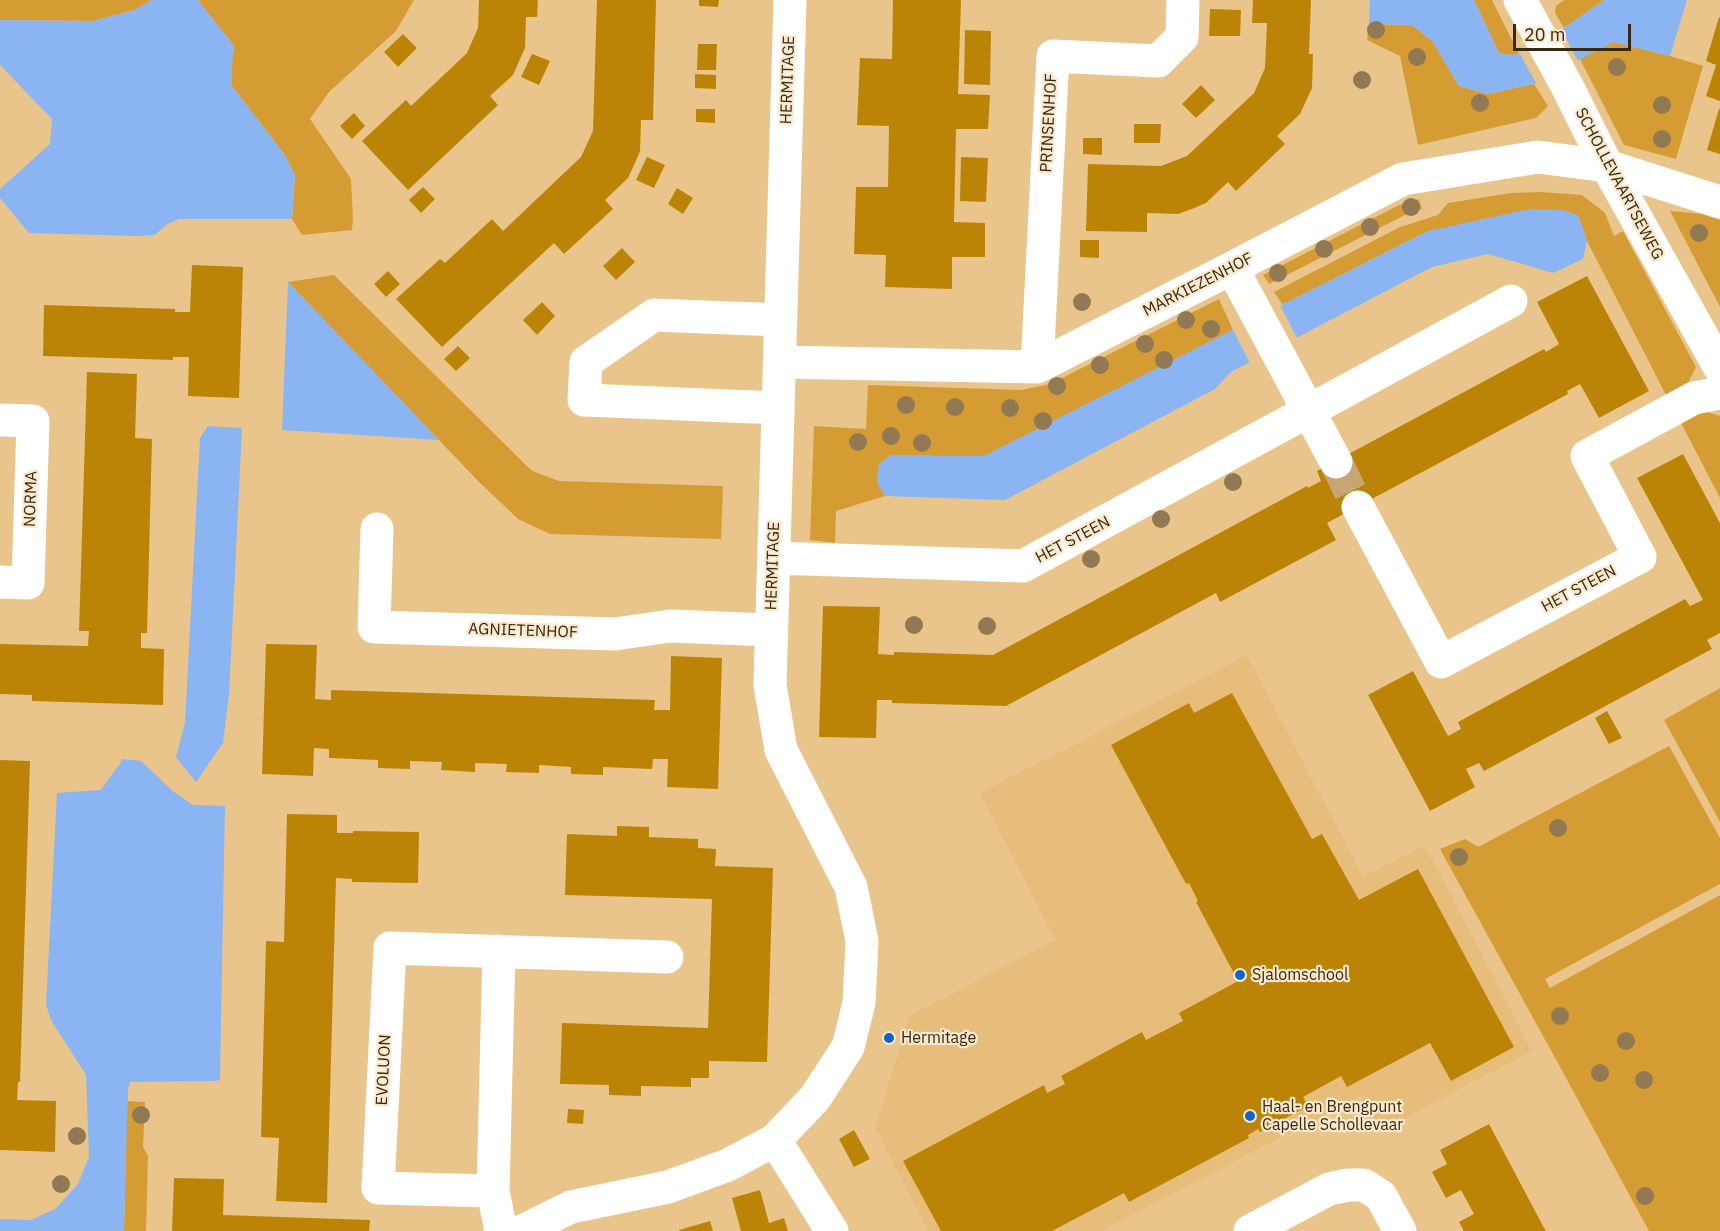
<!DOCTYPE html>
<style>
body{margin:0}
#map{position:relative;width:1720px;height:1231px;overflow:hidden;background:#eac58b;font-family:"IBM Plex Sans",sans-serif}
canvas{display:block}
.scale{position:absolute;left:1513px;top:24px;width:118px;height:27px;box-sizing:border-box;border:3px solid #372811;border-top:0;padding-left:8px;font-size:18px;line-height:21px;white-space:nowrap;color:#372811;-webkit-text-stroke:4px #fce9cd;paint-order:stroke}
</style>
<div id="map">
<canvas width="1720" height="1231"></canvas>
<div class="scale">20 m</div>
</div>
<script>
const g = document.querySelector('canvas').getContext('2d');
g.lineJoin = 'round';
function fillPath(path, color) { g.fillStyle = color; g.fill(path, 'evenodd'); }
const toPath = rows => new Path2D(rows.map(r => 'M' + r).join(''));
function strokePath(path, color, width, dash) { g.strokeStyle = color; g.lineWidth = width; g.lineCap = dash ? 'butt' : 'round'; g.setLineDash(dash || []); g.stroke(path); }
function drawText(font, color, halo, rows, align = 'center') {
  g.font = font + ' "IBM Plex Sans",sans-serif'; g.lineWidth = 4.5; g.setLineDash([]); g.textBaseline = 'middle'; g.strokeStyle = halo; g.fillStyle = color; for (const [text, x, y, turn = 0] of rows) {
    g.save(); g.translate(x, y); g.rotate((+turn || 0) * Math.PI / 180); g.textAlign = isNaN(turn) ? turn : align; if (halo) g.strokeText(text, 0, 0); g.fillText(text, 0, 0); g.restore();
  }
}
const built = toPath([
 [1247,655,1363,876,1425,845,1532,1051,1380,1131,1361,1096,1101,1231,928,1231,875,1128,910,1015,1055,940,980,793]
]);
const green = toPath([
 [0,0,152,0,134,10,93,21,0,20],
 [198,0,414,0,396,31,329,92,310,119,351,179,353,218,352,230,302,235,292,219,295,175,284,154,232,86,231,72,234,46],
 [1474,0,1492,0,1519,54,1512,55,1499,53],
 [1564,0,1604,0,1564,28,1555,13,1556,6],
 [1369,24,1412,25,1433,42,1459,86,1487,94,1534,84,1548,106,1536,118,1418,145,1400,56,1367,40],
 [1613,42,1670,56,1703,66,1676,159,1624,145,1580,59],
 [1541,192,1582,195,1605,213,1614,236,1623,231,1696,367,1686,387,1668,399,1587,241,1578,215,1428,231,1288,302,1282,304,1274,292,1400,227,1438,215,1448,203,1511,193],
 [1419,199,1422,209,1405,215,1269,284,1263,275,1397,206],
 [1670,211,1702,214,1720,220,1720,307],
 [334,275,532,471,559,481,723,486,721,539,550,534,518,519,479,482,288,282],
 [1219,299,1233,330,983,457,891,455,879,465,877,482,885,496,836,511,835,543,810,540,814,426,866,429,868,385,1021,390,1050,384],
 [1694,408,1720,416,1720,498,1678,417],
 [1720,688,1720,822,1664,720],
 [1669,746,1720,838,1720,884,1545,979,1550,988,1720,895,1720,1231,1649,1231,1553,1054,1440,849,1465,839,1478,847],
 [127,1101,145,1102,143,1147,148,1156,146,1231,124,1231]
]);
const water = toPath([
 [152,0,198,0,234,46,231,72,232,86,284,154,295,175,292,219,179,219,166,225,155,235,136,236,29,233,0,198,0,189,50,144,52,119,0,65,0,20,93,21,134,10],
 [1370,0,1474,0,1499,53,1512,55,1519,53,1564,28,1604,0,1687,0,1670,56,1613,42,1534,84,1487,94,1459,86,1433,42,1412,25,1369,24],
 [1530,209,1562,210,1578,215,1587,241,1583,259,1553,273,1488,254,1432,267,1231,372,1215,389,1005,500,885,496,877,482,879,464,891,455,984,456,1428,231],
 [288,282,439,440,282,430],
 [208,426,242,428,229,695,223,743,196,782,176,757,185,723,200,438],
 [123,759,141,761,174,792,193,805,225,806,220,1079,217,1081,130,1082,128,1090,124,1231,0,1231,0,1219,31,1220,55,1209,78,1184,89,1157,86,1075,51,1020,46,1005,57,793,101,790]
]);
const pier = toPath([
 [1560,27,1579,63,1537,85,1518,50],
 [1279,303,1298,340,1251,365,1232,328]
]);
const building = toPath([
 [479,0,538,0,537,17,526,17,525,48,513,75,490,96,498,105,408,190,362,141,406,100,411,106,467,53,478,28],
 [597,0,656,0,653,120,641,120,640,151,634,165,628,178,605,200,613,209,564,254,554,243,442,347,396,299,440,259,445,263,492,219,503,231,581,157,593,131],
 [699,0,719,0,718,7,699,6],
 [893,0,961,0,958,94,990,95,988,129,956,129,954,222,985,223,985,257,952,257,952,289,885,287,886,255,854,254,856,187,888,187,889,126,857,125,860,58,892,59],
 [1253,0,1311,0,1309,54,1313,54,1312,88,1300,114,1277,136,1285,144,1236,191,1228,182,1206,203,1192,209,1178,214,1147,213,1147,232,1086,231,1088,164,1161,166,1187,156,1254,93,1265,68,1267,23,1252,23],
 [1210,9,1241,10,1240,36,1209,36],
 [1719,17,1720,18,1720,101,1706,96,1716,65,1706,61],
 [965,30,991,31,990,85,964,84],
 [403,34,417,48,398,67,384,52],
 [698,44,717,44,716,70,697,70],
 [532,54,550,61,539,85,521,77],
 [695,74,716,75,716,89,695,88],
 [1201,85,1215,100,1196,118,1182,104],
 [696,109,715,109,715,123,696,122],
 [1719,109,1720,109,1720,154,1707,150],
 [354,113,365,126,352,139,340,126],
 [1134,124,1161,124,1160,143,1134,143],
 [1083,138,1102,138,1102,155,1083,154],
 [647,157,665,165,654,188,636,180],
 [961,157,988,158,986,202,960,201],
 [423,187,435,199,421,213,409,200],
 [677,188,693,198,683,214,668,204],
 [1080,240,1099,240,1099,258,1080,257],
 [622,248,635,262,616,280,603,266],
 [192,265,243,267,239,398,188,396,189,357,173,357,173,360,43,356,44,305,175,309,175,312,190,312],
 [388,271,400,284,386,297,374,284],
 [1587,276,1649,391,1599,418,1580,384,1567,391,1568,394,1327,523,1336,540,1220,602,1216,593,1006,706,892,703,892,700,877,700,876,738,819,737,823,606,880,607,878,654,894,655,894,652,993,655,1307,486,1308,488,1321,481,1317,471,1544,349,1546,352,1559,344,1537,302],
 [542,302,555,316,537,335,523,320],
 [458,346,470,358,456,371,444,359],
 [87,372,137,374,135,438,152,439,147,633,141,633,141,648,164,649,163,705,32,701,32,695,0,694,0,644,88,646,89,631,79,631],
 [1683,454,1720,523,1720,633,1707,640,1712,649,1484,771,1479,763,1466,769,1475,787,1430,811,1368,695,1413,671,1448,736,1461,729,1458,722,1685,599,1690,606,1703,600,1637,478],
 [266,644,317,645,315,699,331,700,331,690,655,700,654,710,670,710,671,656,722,658,718,789,667,787,668,759,653,759,652,769,603,767,603,775,571,774,571,767,539,765,539,773,506,772,507,764,475,763,475,772,441,770,442,762,410,761,410,769,378,768,378,760,329,758,329,749,314,748,313,776,262,774],
 [1232,693,1312,839,1322,834,1359,900,1418,869,1514,1047,1451,1081,1430,1043,1347,1087,1341,1076,1303,1097,1308,1106,1260,1132,1258,1129,1248,1135,1249,1138,1129,1202,1124,1193,1052,1231,941,1231,903,1161,1044,1085,1047,1093,1065,1084,1061,1076,1142,1032,1146,1040,1183,1021,1179,1013,1238,981,1196,902,1198,901,1189,883,1186,884,1111,745,1189,703,1194,713],
 [1607,711,1622,738,1609,744,1595,718],
 [0,760,30,761,20,1082,18,1082,17,1100,56,1101,55,1152,0,1150],
 [287,814,337,815,337,833,353,833,353,831,419,832,418,883,352,882,352,879,336,878,327,1203,276,1201,279,1138,261,1137,266,941,284,942],
 [617,826,649,827,649,837,698,839,698,848,716,849,715,866,773,868,767,1062,709,1061,709,1078,691,1078,691,1087,641,1086,641,1096,609,1095,609,1085,560,1084,562,1023,708,1028,712,899,565,895,567,834,617,836],
 [568,1109,584,1110,583,1124,567,1123],
 [1489,1124,1543,1226,1546,1231,1464,1231,1459,1222,1474,1214,1461,1190,1446,1198,1432,1172,1447,1164,1440,1150],
 [854,1130,870,1159,854,1167,839,1139],
 [174,1178,224,1179,223,1215,370,1220,369,1231,172,1231],
 [760,1190,769,1223,784,1218,788,1231,741,1231,732,1198],
 [710,1221,713,1231,679,1231,679,1230]
]);
const streetTunnel = toPath([
 [1336,462,1358,507]
]);
const street = toPath([
 [1520,0,1567,86,1607,166,1720,368],
 [1232,268,1336,462],
 [780,362,1037,367,1232,268,1403,179,1538,157,1607,166,1720,202],
 [1037,367,1053,56,1158,61,1182,37,1183,0],
 [778,408,584,400,586,362,654,315,781,320],
 [0,420,33,421,28,583,0,582],
 [1358,507,1441,662,1640,557,1587,456,1694,398,1720,393],
 [377,529,374,627,615,634,670,626,770,630],
 [774,558,1023,566,1511,301],
 [499,951,493,1191,501,1231],
 [775,1140,832,1231],
 [493,1191,378,1188,390,948,667,957],
 [522,1231,571,1207,668,1187,728,1165,775,1140,815,1098,848,1047,859,1003,862,941,851,887,781,750,770,685,790,0],
 [1250,1231,1329,1189,1348,1185,1364,1185,1381,1196,1400,1231]
]);
const trees = [
 [1376,30],
 [1417,57],
 [1617,67],
 [1362,80],
 [1480,103],
 [1662,105],
 [1662,139],
 [1411,207],
 [1370,227],
 [1699,233],
 [1324,249],
 [1278,273],
 [1082,302],
 [1186,320],
 [1211,329],
 [1145,344],
 [1164,360],
 [1100,365],
 [1057,386],
 [906,405],
 [955,407],
 [1010,408],
 [1043,421],
 [891,436],
 [858,442],
 [922,443],
 [1233,482],
 [1161,519],
 [1091,559],
 [914,625],
 [987,626],
 [1558,828],
 [1459,857],
 [1560,1016],
 [1626,1041],
 [1600,1073],
 [1644,1080],
 [141,1115],
 [77,1136],
 [61,1184],
 [1645,1196]
];
const markers = [
 [1240,975,6,"#1363cd"],
 [889,1038,6,"#1363cd"],
 [1250,1116,6,"#1363cd"]
];
const streetNames = [
 ["HERMITAGE",788,80,-88],
 ["PRINSENHOF",1049,123,-87],
 ["SCHOLLEVAARTSEWEG",1619,184,62],
 ["MARKIEZENHOF",1198,285,-27],
 ["NORMA",31,499,-88],
 ["HET STEEN",1073,540,-28],
 ["HERMITAGE",773,566,-88],
 ["HET STEEN",1579,589,-28],
 ["AGNIETENHOF",523,631,2],
 ["EVOLUON",384,1070,-87]
];
const poiNames = [
 ["Sjalomschool",1252,975],
 ["Hermitage",901,1038],
 ["Haal- en Brengpunt",1262,1107],
 ["Capelle Schollevaar",1262,1125]
];
fillPath(built, '#e7bd7b');
fillPath(green, '#d59c33');
fillPath(water, '#8ab4f2');
fillPath(pier, '#eac58b');
fillPath(building, '#bc8406');
strokePath(streetTunnel, '#c6a673', 33, [33, 16]);
strokePath(street, '#fff', 33);
g.fillStyle = '#917953';
for (const [x, y] of trees) { g.beginPath(); g.arc(x, y, 9, 0, 2 * Math.PI); g.fill(); }
for (const [x, y, r, color] of markers) { const dot = new Path2D(); dot.arc(x, y, r, 0, 2 * Math.PI); g.fillStyle = color; g.fill(dot); strokePath(dot, '#fce9cd', 2); }
drawText('16px', '#372811', '#fce9cd', streetNames);
drawText('16px', '#372811', '#fce9cd', poiNames, 'left');
</script>
